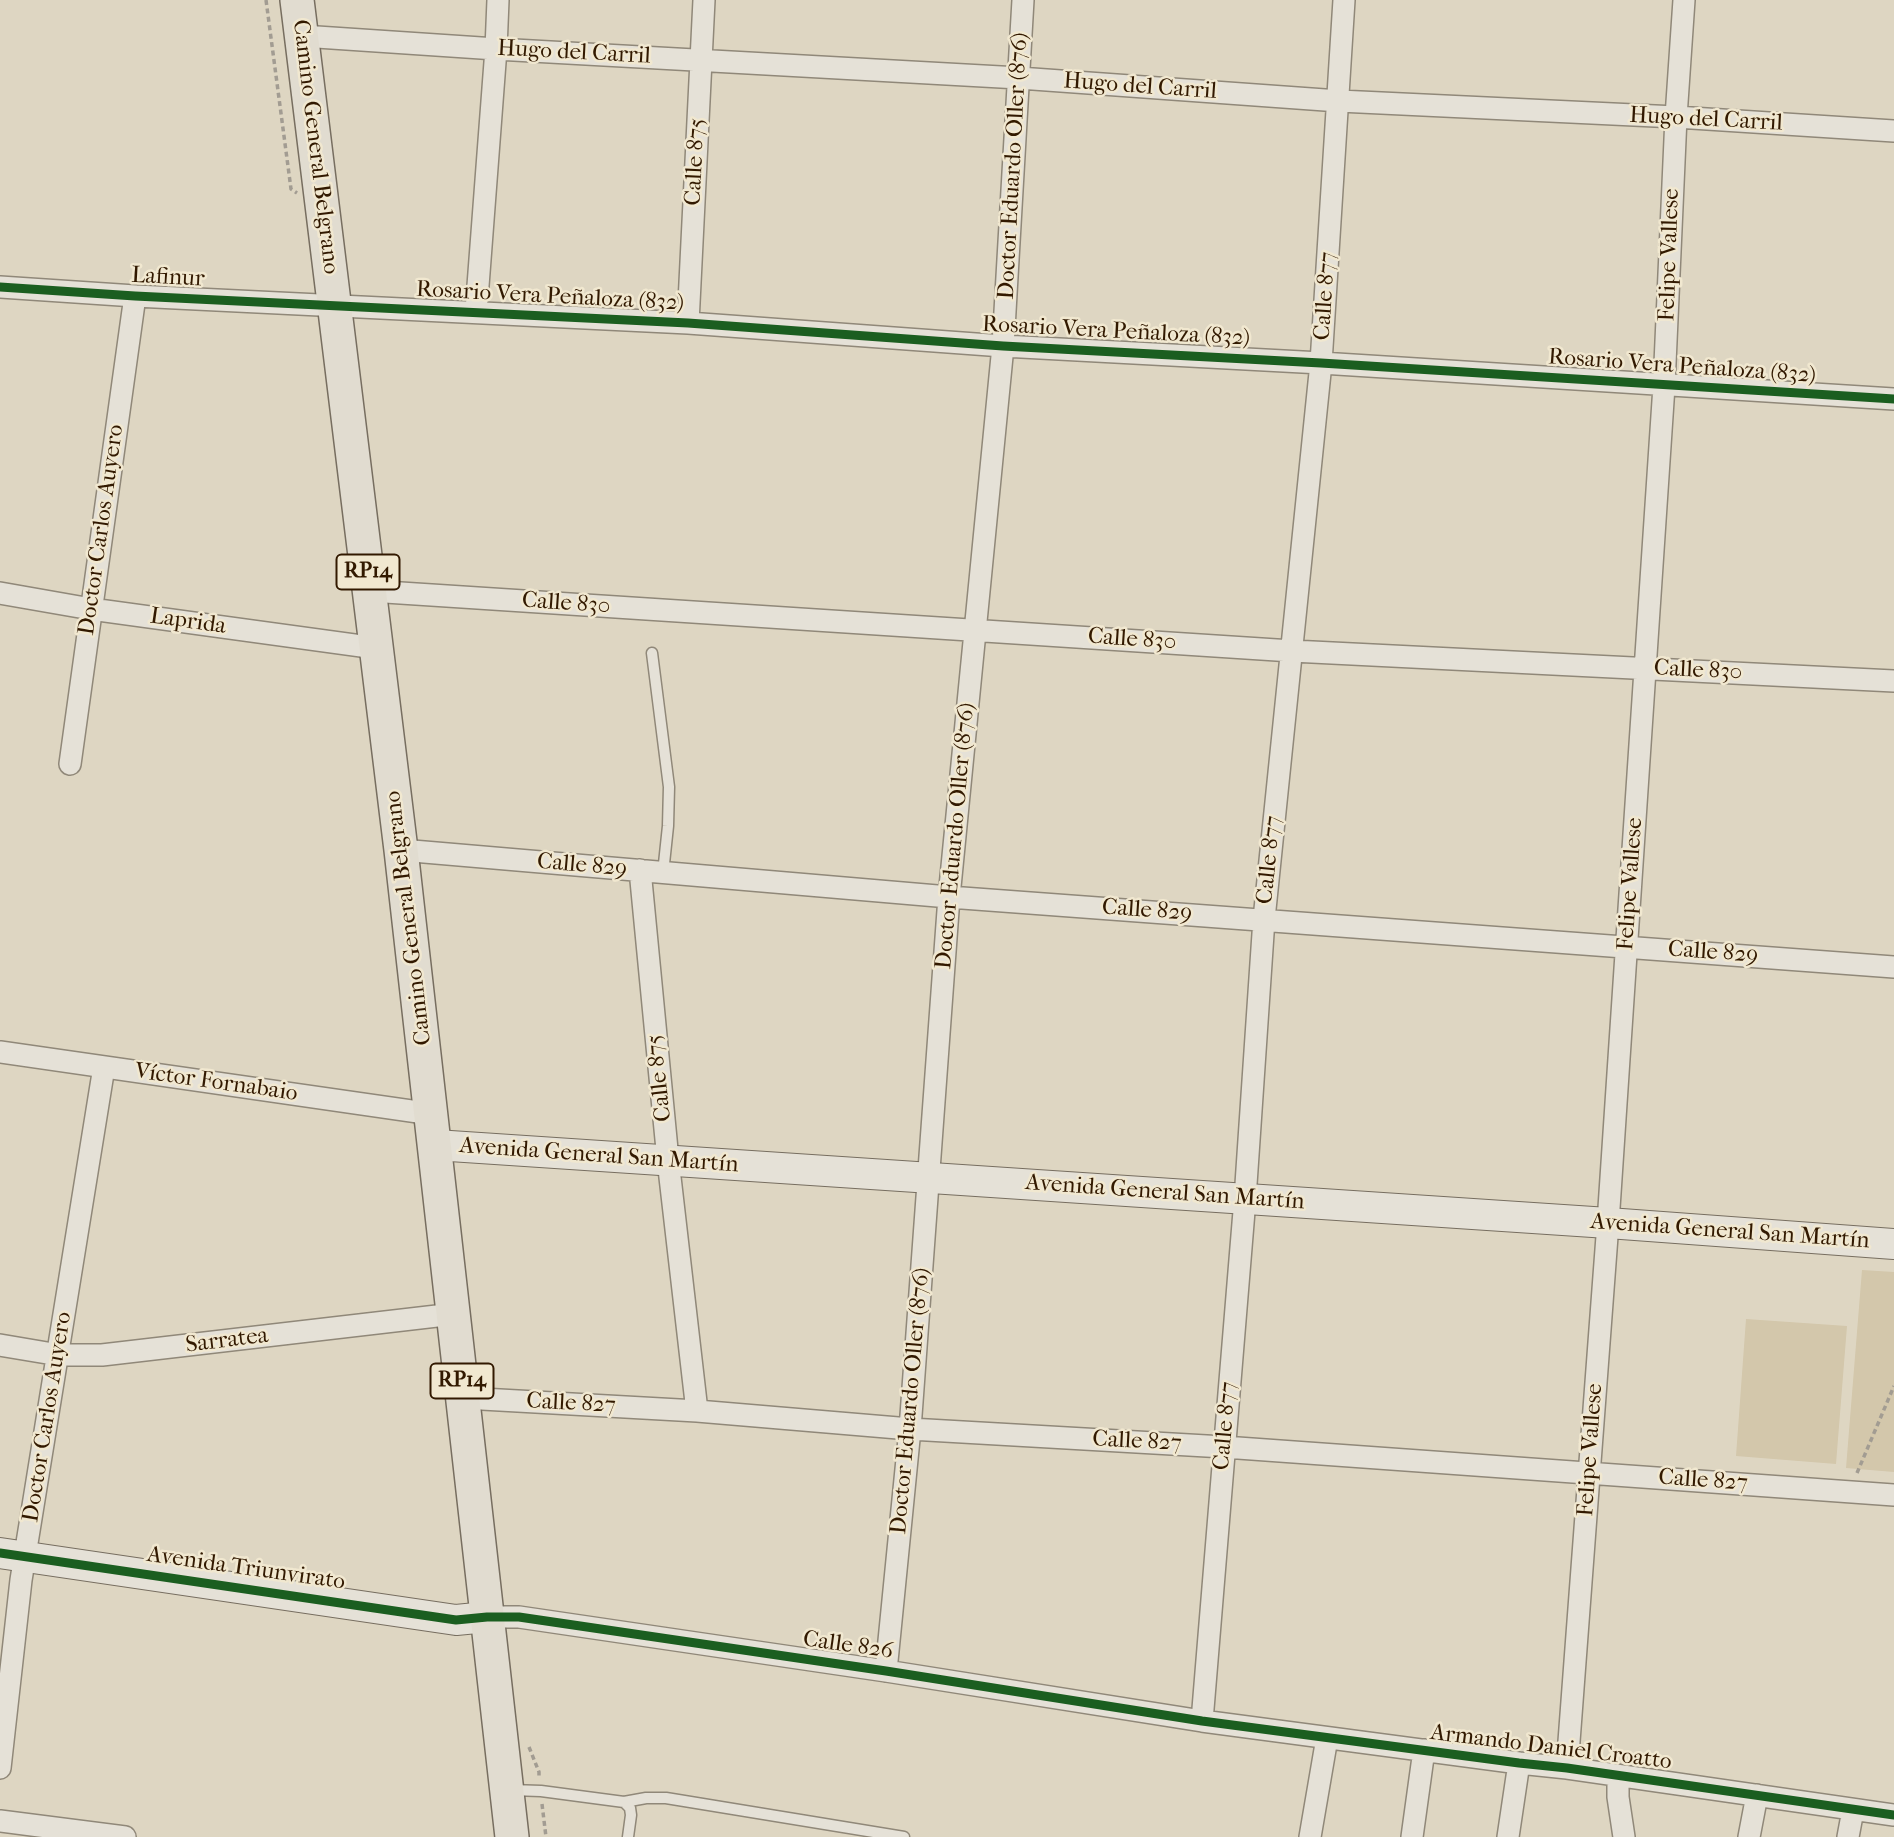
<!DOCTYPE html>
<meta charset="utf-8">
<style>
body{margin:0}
canvas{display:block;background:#ded6c2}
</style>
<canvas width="1894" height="1837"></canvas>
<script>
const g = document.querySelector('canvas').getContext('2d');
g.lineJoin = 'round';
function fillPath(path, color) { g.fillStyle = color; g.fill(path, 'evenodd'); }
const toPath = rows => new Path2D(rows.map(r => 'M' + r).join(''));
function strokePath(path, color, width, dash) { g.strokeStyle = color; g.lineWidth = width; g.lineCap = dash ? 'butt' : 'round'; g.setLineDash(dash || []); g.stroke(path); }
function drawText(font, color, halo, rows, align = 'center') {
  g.font = font + ' "IM FELL French Canon",serif'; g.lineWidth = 5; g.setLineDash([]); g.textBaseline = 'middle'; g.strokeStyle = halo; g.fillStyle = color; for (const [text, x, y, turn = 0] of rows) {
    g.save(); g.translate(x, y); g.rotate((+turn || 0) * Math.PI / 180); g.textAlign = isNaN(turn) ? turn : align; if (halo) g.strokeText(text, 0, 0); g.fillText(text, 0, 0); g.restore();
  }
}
const green = toPath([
 [1862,1270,1894,1272,1894,1472,1846,1468],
 [1746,1319,1847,1326,1836,1464,1736,1456]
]);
const path = toPath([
 [266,0,291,189,297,193],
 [1857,1473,1894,1386],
 [529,1747,539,1772,539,1779],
 [542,1804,546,1837]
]);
const lane = toPath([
 [652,653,669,787,668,826,663,873],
 [511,1790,541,1791,624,1802,630,1808,631,1815,628,1837],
 [624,1802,646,1798,666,1798,904,1837]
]);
const street = toPath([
 [302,36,496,49,1019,78,1339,101,1676,117,1894,131],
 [0,287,135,296,688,323,1003,346,1321,363,1894,399],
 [476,312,496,49,498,0],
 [688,323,704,0],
 [370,591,1292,651,1894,681],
 [0,593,91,609,376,648],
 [70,764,135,296],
 [401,850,949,897,1894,967],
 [640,870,668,1160,697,1411],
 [0,1052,432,1114],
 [0,1345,59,1355,102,1355,454,1314],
 [464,1398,697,1411,910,1429,1224,1447,1894,1495],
 [487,1617,519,1617,886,1671,1202,1721,1519,1763,1567,1768,1894,1815],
 [886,1671,910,1429,949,897,1003,346,1023,0],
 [1202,1721,1245,1199,1264,919,1321,363,1344,0],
 [0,1768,21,1580,104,1067],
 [1567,1768,1608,1223,1664,386,1676,117,1684,0],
 [1618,1775,1618,1797,1624,1837],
 [0,1821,125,1837],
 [1310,1837,1327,1738],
 [1412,1837,1424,1750],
 [1508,1837,1519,1763],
 [1749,1837,1757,1795],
 [1848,1837,1853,1810]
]);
const secondary = toPath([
 [435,1145,1608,1223,1894,1244],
 [0,1553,456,1620,487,1617]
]);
const primary = toPath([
 [297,0,401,850,512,1837]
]);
const cycleway = toPath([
 [0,287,135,296,688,323,1003,346,1321,363,1894,399],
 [0,1553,456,1620,487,1617,519,1617,886,1671,1202,1721,1519,1763,1567,1768,1894,1815]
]);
const shields = [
 [368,572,63],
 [462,1381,63]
];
const shieldNames = [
 ["RP14",368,572],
 ["RP14",462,1381]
];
const streetNames = [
 ["Hugo del Carril",574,53,3],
 ["Hugo del Carril",1140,87,4],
 ["Hugo del Carril",1706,120,3],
 ["Camino General Belgrano",315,147,83],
 ["Calle 875",696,162,-87],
 ["Doctor Eduardo Oller (876)",1014,166,-87],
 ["Felipe Vallese",1670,255,-88],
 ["Lafinur",168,278,3],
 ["Calle 877",1326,296,-86],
 ["Rosario Vera Peñaloza (832)",550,297,3],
 ["Rosario Vera Peñaloza (832)",1116,332,3],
 ["Rosario Vera Peñaloza (832)",1682,367,4],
 ["Doctor Carlos Auyero",102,530,-82],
 ["Calle 830",566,604,4],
 ["Laprida",188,622,8],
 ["Calle 830",1132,640,4],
 ["Calle 830",1698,671,3],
 ["Doctor Eduardo Oller (876)",956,836,-85],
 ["Calle 877",1270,860,-84],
 ["Calle 829",582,866,5],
 ["Felipe Vallese",1631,884,-86],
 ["Calle 829",1147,911,4],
 ["Camino General Belgrano",409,918,-97],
 ["Calle 829",1713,953,4],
 ["Calle 875",660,1078,-96],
 ["Víctor Fornabaio",216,1083,8],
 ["Avenida General San Martín",599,1156,4],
 ["Avenida General San Martín",1165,1193,4],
 ["Avenida General San Martín",1730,1232,4],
 ["Sarratea",227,1341,-7],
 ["Doctor Eduardo Oller (876)",911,1401,-85],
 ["Calle 827",571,1404,3],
 ["Doctor Carlos Auyero",48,1417,-81],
 ["Calle 877",1226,1426,-85],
 ["Calle 827",1137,1442,3],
 ["Felipe Vallese",1591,1450,-86],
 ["Calle 827",1703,1481,4],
 ["Avenida Triunvirato",246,1569,8],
 ["Calle 826",848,1646,8],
 ["Armando Daniel Croatto",1551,1748,7]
];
fillPath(green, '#d3c7ab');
strokePath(lane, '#908879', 13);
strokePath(street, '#908879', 24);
strokePath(secondary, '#776e60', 32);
strokePath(primary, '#776e60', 36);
strokePath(path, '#a29c92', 3.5, [5, 3.5]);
strokePath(lane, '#e5e1d7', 10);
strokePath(street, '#e5e1d7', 21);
strokePath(secondary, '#e5e1d7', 30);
strokePath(primary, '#e1dcd0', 33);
strokePath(cycleway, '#1b5e20', 9);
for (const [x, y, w] of shields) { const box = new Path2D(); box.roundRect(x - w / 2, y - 17.5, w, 35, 5); g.fillStyle = '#f1e8d0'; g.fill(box); strokePath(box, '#321900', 2); }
drawText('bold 21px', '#321900', null, shieldNames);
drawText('23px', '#321900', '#f1e8d0', streetNames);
</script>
